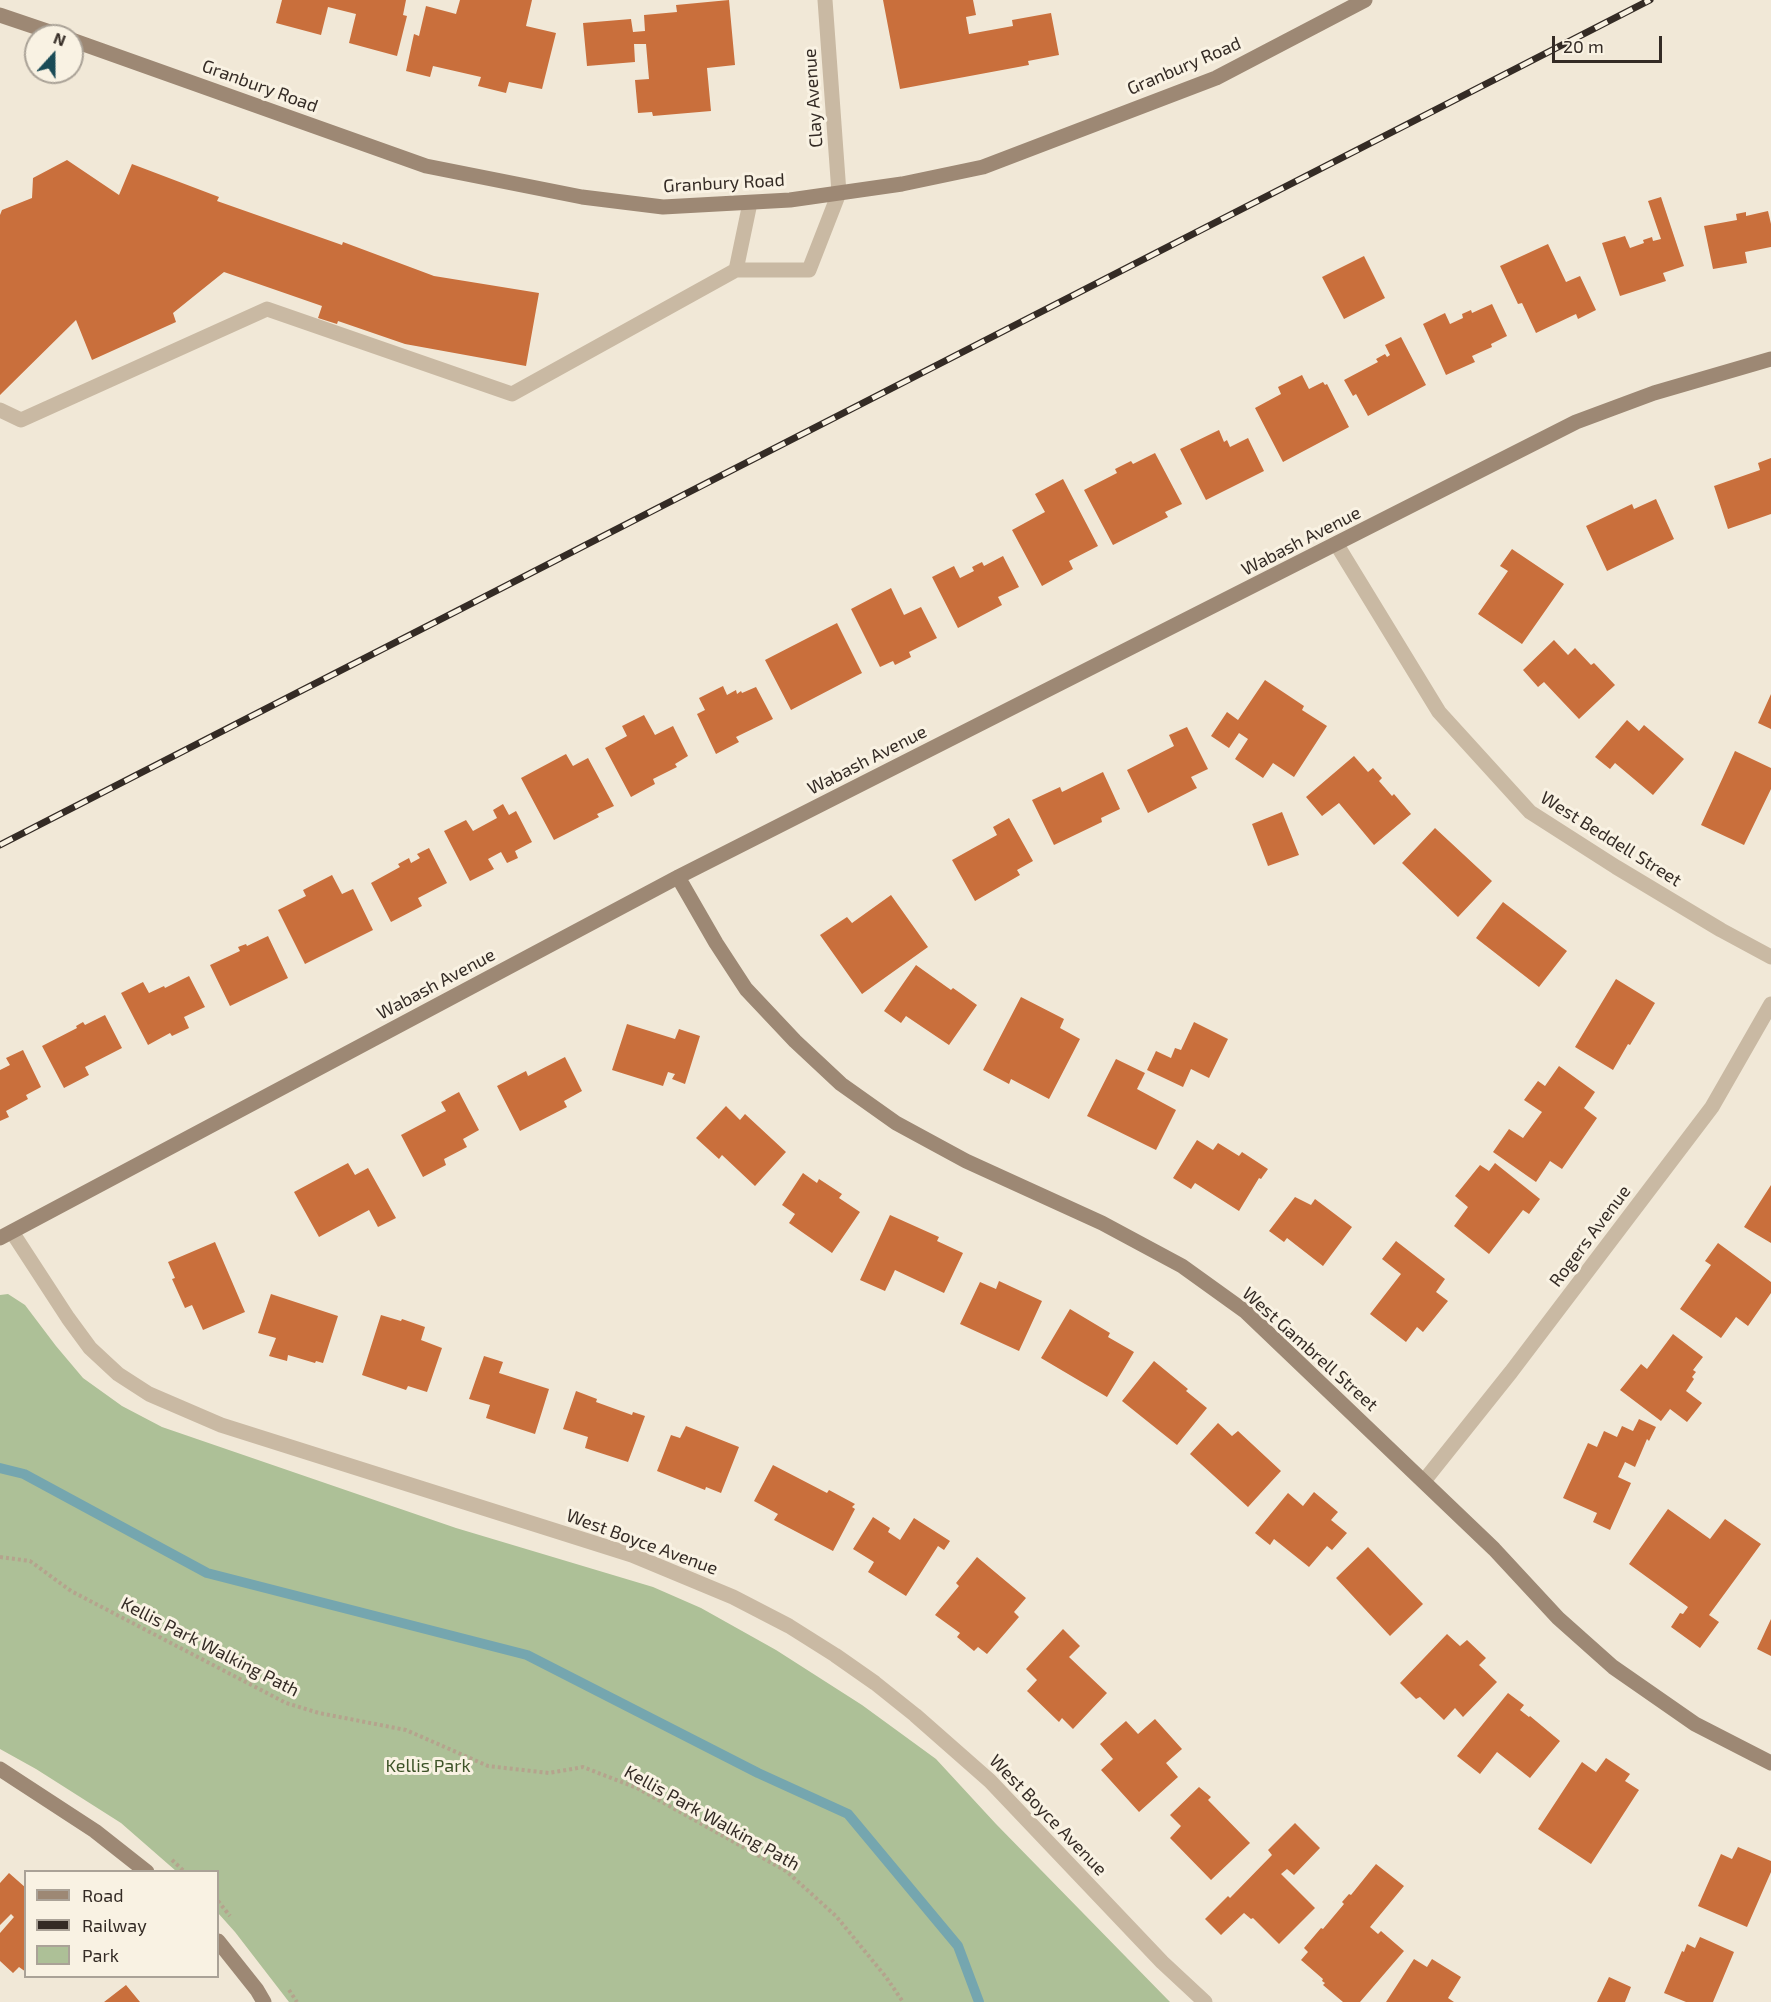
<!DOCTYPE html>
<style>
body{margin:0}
#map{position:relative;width:1771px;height:2002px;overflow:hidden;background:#f1e8d7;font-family:"Exo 2",sans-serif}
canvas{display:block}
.legend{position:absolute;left:24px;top:1870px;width:195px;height:108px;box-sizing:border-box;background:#f9f2e3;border:2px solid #aaa297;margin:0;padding:8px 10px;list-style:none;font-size:18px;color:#342b25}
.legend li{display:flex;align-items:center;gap:12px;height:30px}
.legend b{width:30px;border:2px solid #aaa297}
.north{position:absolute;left:24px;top:24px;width:60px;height:60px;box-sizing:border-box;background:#f9f2e3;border:2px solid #aaa297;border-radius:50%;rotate:21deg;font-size:16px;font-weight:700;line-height:24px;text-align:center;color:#342b25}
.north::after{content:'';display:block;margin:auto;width:21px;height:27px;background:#1a4b56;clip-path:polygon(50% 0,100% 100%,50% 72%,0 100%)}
.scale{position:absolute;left:1552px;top:36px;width:110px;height:27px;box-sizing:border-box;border:3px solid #342b25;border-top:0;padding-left:8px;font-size:18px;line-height:21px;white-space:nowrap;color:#342b25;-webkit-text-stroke:4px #f9f2e3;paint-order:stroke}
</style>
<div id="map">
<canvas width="1771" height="2002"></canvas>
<ul class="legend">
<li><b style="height:8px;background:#9d8874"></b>Road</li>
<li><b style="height:8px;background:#342b25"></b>Railway</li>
<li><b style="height:16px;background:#adc097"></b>Park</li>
</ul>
<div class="north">N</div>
<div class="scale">20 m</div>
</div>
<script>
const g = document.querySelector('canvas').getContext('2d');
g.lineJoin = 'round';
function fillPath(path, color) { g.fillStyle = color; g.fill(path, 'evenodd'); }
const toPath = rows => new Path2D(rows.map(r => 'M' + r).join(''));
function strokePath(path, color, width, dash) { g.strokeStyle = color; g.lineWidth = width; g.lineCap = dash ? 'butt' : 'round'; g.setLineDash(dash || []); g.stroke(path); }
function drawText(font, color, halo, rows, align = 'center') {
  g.font = font + ' "Exo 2",sans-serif'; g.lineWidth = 6; g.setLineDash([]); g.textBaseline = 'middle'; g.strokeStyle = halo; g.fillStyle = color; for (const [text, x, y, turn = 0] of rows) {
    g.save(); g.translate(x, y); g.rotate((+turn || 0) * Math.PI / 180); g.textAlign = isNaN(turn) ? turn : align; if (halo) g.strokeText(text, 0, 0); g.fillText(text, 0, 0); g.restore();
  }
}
const green = toPath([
 [8,1294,25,1305,56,1346,83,1378,122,1406,162,1427,456,1528,653,1587,701,1608,776,1650,862,1705,936,1759,996,1824,1170,2002,289,2002,235,1932,218,1913,218,1872,176,1871,121,1823,36,1769,0,1749,0,1295]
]);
const stream = toPath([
 [0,1468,24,1474,207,1573,527,1655,758,1773,848,1814,958,1946,979,2002]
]);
const building = toPath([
 [282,0,406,0,403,15,407,16,397,56,349,43,356,14,328,7,321,35,276,23],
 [460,0,532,0,526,26,556,33,542,89,509,82,506,93,478,86,481,77,433,66,430,77,406,71,414,34,419,36,426,6,456,14],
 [729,0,735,65,707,68,711,111,653,116,652,112,638,113,635,80,649,79,646,44,634,44,635,62,587,66,583,23,631,19,633,32,645,31,644,15,677,12,676,5],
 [883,0,973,0,976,15,966,17,969,34,1013,26,1012,20,1051,13,1059,55,1028,61,1029,65,900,89],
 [67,160,119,195,132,164,219,197,217,201,342,245,343,242,434,276,539,293,526,366,405,344,338,321,337,324,318,318,322,306,224,272,173,313,176,322,92,360,76,320,0,395,0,215,2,210,32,198,33,178],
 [1661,197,1684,266,1663,273,1666,281,1620,296,1602,243,1625,236,1630,248,1644,243,1643,240,1652,237,1653,241,1661,239,1648,201],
 [1768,211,1771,224,1771,247,1745,252,1747,263,1713,269,1704,226,1737,220,1736,214,1746,212,1746,216],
 [1548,244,1566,282,1580,276,1596,310,1578,319,1576,314,1536,333,1522,303,1518,304,1500,266],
 [1364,256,1385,298,1344,319,1322,277],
 [1492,304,1507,336,1491,344,1492,347,1472,356,1475,362,1446,375,1423,324,1445,313,1450,324,1463,318,1462,314,1471,310,1472,313],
 [1401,337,1426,385,1368,416,1356,394,1353,396,1344,380,1378,362,1376,359,1385,354,1387,357,1390,355,1385,345],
 [1302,375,1309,389,1323,382,1325,385,1327,384,1349,427,1283,462,1255,408,1281,394,1278,387],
 [1219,430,1224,442,1227,440,1230,447,1248,438,1264,471,1206,500,1180,449],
 [1155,453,1182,504,1165,512,1168,517,1113,545,1084,490,1117,473,1115,469,1131,461,1133,464],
 [1771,458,1771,514,1728,529,1714,486,1760,470,1758,463],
 [1063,479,1098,546,1069,561,1073,569,1042,586,1012,530,1045,512,1035,494],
 [1656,499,1674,539,1607,571,1586,526,1632,504,1634,509],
 [1512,549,1564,584,1522,644,1478,614,1508,571,1500,566],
 [1003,556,1019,587,998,597,1002,605,958,628,932,577,954,566,960,578,974,571,972,567,982,562,984,566],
 [891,588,904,615,921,607,937,638,909,652,911,657,895,665,893,661,880,667,851,609],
 [837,623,862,673,791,710,765,660],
 [1554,640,1568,655,1575,648,1591,665,1594,663,1615,685,1579,719,1544,682,1538,687,1523,670],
 [1265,680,1304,706,1302,710,1327,726,1294,777,1273,763,1263,778,1235,759,1248,739,1239,733,1229,748,1211,736,1227,712,1238,720],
 [723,686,727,695,736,690,737,694,741,691,742,693,756,687,773,719,736,737,739,742,716,754,697,714,705,710,699,698],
 [1771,694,1771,729,1758,723],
 [644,715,655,735,673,726,688,756,675,764,677,767,653,779,655,784,631,797,605,748,627,736,622,726],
 [1627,720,1639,731,1644,725,1684,759,1653,795,1615,763,1610,769,1595,757],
 [1187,727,1208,769,1191,777,1197,788,1148,813,1127,770,1174,746,1169,735],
 [1735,751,1771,768,1771,789,1744,845,1701,825],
 [566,754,573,766,588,758,614,806,597,814,599,817,554,840,521,778],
 [1354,756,1368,772,1373,768,1382,778,1379,781,1392,796,1394,794,1411,814,1374,845,1339,803,1322,816,1306,797],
 [1103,772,1120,809,1101,818,1102,822,1054,845,1032,800,1060,787,1062,792],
 [503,804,509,815,516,811,532,842,515,851,518,858,507,863,501,852,488,859,494,869,470,881,444,831,466,820,473,831,497,818,493,810],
 [1282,812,1299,855,1268,866,1252,824],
 [1009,818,1033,861,1017,870,1020,875,975,901,952,860,997,835,993,827],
 [1435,828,1492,881,1458,917,1402,863],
 [429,848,447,883,418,898,422,906,391,922,371,883,400,867,398,864,409,858,411,863,420,858,417,854],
 [332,875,342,894,353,889,373,930,305,964,278,910,306,896,303,890],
 [891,895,928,947,862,994,820,935,847,917,852,923],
 [1503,902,1567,951,1539,987,1476,938],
 [268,936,288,978,230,1006,210,965,240,951,238,947,246,944,247,946],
 [916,965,951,990,953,988,977,1005,949,1045,906,1016,901,1023,884,1011],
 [189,976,205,1007,184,1017,189,1028,172,1036,170,1033,148,1045,121,993,143,982,149,993,164,986,165,988],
 [1616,979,1655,1003,1630,1045,1628,1044,1613,1070,1575,1047],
 [1021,997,1064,1019,1060,1028,1080,1039,1049,1099,1011,1079,1009,1084,983,1070],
 [105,1015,122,1048,85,1067,89,1075,64,1088,42,1046,77,1028,76,1026,83,1022,85,1025],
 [1194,1022,1228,1039,1209,1078,1191,1069,1183,1087,1147,1070,1156,1051,1171,1058,1175,1048,1181,1050],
 [627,1024,675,1039,679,1029,700,1036,685,1084,672,1079,675,1074,668,1072,663,1086,612,1070],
 [23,1050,41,1087,26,1095,28,1099,6,1111,9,1117,0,1121,0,1070,10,1065,6,1058],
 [565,1057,582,1091,564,1101,567,1107,520,1131,497,1086,526,1071,528,1076],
 [1116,1059,1145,1073,1137,1089,1176,1110,1156,1150,1087,1116],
 [1559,1066,1595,1092,1584,1108,1597,1118,1562,1169,1550,1161,1536,1182,1493,1152,1509,1129,1523,1138,1542,1112,1524,1100,1538,1081,1545,1086],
 [459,1092,479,1130,463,1139,467,1147,444,1159,446,1165,423,1177,401,1135,446,1111,441,1102],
 [726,1106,740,1120,745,1114,786,1152,755,1186,722,1155,719,1159,696,1138],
 [1197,1140,1213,1150,1218,1143,1239,1156,1242,1152,1268,1169,1261,1179,1259,1178,1239,1211,1195,1183,1191,1189,1173,1178],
 [348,1163,355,1175,368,1168,396,1218,378,1227,369,1210,319,1237,294,1192],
 [1495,1163,1540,1199,1529,1214,1523,1210,1489,1254,1454,1226,1468,1207,1455,1196,1480,1165,1489,1171],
 [803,1173,817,1183,819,1179,842,1194,839,1198,860,1212,832,1253,789,1223,795,1214,782,1205],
 [1771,1185,1771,1243,1744,1227],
 [1295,1197,1311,1205,1315,1199,1352,1227,1323,1266,1287,1238,1284,1242,1269,1231],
 [890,1215,939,1237,937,1241,963,1253,944,1293,895,1270,885,1291,860,1280],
 [1396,1241,1445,1279,1436,1292,1448,1301,1423,1332,1417,1327,1406,1342,1370,1314,1401,1274,1382,1259],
 [215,1242,245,1312,203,1330,192,1305,185,1308,172,1279,175,1278,168,1262],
 [1718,1243,1771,1282,1771,1293,1748,1326,1736,1317,1721,1338,1680,1309,1711,1265,1705,1261],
 [999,1281,1042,1301,1019,1351,960,1324,980,1282,996,1289],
 [271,1294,338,1316,323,1363,316,1361,315,1363,288,1355,287,1361,269,1356,276,1338,258,1333],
 [1070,1309,1110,1333,1108,1337,1134,1352,1107,1397,1041,1358],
 [381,1315,401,1321,402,1319,425,1327,421,1340,442,1348,427,1392,408,1386,406,1390,362,1375],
 [1673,1334,1703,1357,1693,1370,1696,1372,1692,1377,1694,1379,1686,1391,1702,1403,1687,1422,1670,1409,1661,1421,1620,1390,1641,1364,1647,1369],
 [484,1356,503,1362,499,1373,549,1389,535,1434,486,1418,490,1405,469,1399],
 [1154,1361,1188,1389,1186,1391,1207,1408,1177,1445,1122,1401],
 [576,1391,597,1399,596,1402,632,1415,633,1412,645,1416,628,1462,585,1448,588,1437,563,1429],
 [1639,1419,1656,1427,1649,1441,1647,1439,1635,1467,1625,1462,1618,1477,1631,1483,1610,1530,1593,1522,1597,1513,1563,1498,1588,1443,1597,1447,1604,1431,1617,1437,1622,1426,1633,1431],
 [1218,1423,1232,1436,1238,1431,1281,1471,1248,1507,1190,1454],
 [686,1426,739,1447,721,1493,706,1487,705,1490,657,1471,671,1435,680,1438],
 [773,1465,827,1493,829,1490,855,1504,852,1507,855,1509,833,1551,774,1520,778,1514,754,1501],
 [1314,1492,1338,1512,1331,1520,1347,1533,1332,1550,1327,1546,1309,1567,1274,1539,1270,1545,1255,1533,1288,1493,1303,1506],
 [1668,1509,1710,1539,1725,1519,1761,1544,1709,1615,1719,1622,1700,1648,1671,1627,1680,1613,1683,1614,1688,1607,1629,1564],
 [873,1517,890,1528,888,1532,900,1540,914,1518,950,1541,944,1550,938,1546,906,1596,868,1572,874,1562,853,1549],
 [1368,1547,1423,1604,1390,1636,1336,1578],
 [977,1557,1026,1598,1014,1612,1019,1617,987,1654,978,1647,974,1651,957,1637,960,1633,935,1615,959,1586,956,1583],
 [1771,1619,1771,1656,1757,1649],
 [1063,1629,1080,1646,1069,1657,1107,1693,1073,1729,1062,1718,1059,1722,1027,1691,1037,1680,1026,1669],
 [1447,1634,1460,1646,1467,1640,1486,1658,1479,1665,1497,1682,1463,1717,1455,1708,1444,1720,1420,1697,1416,1699,1400,1683],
 [1508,1693,1524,1705,1520,1710,1529,1717,1530,1716,1560,1741,1530,1778,1497,1752,1480,1774,1457,1756],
 [1155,1719,1182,1749,1166,1763,1178,1777,1139,1812,1101,1770,1113,1759,1100,1744,1126,1721,1138,1734],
 [1606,1758,1630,1774,1625,1781,1639,1790,1591,1864,1538,1829,1582,1762,1596,1772],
 [1199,1787,1211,1797,1208,1800,1250,1843,1211,1880,1170,1838,1181,1826,1170,1815],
 [1295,1823,1320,1848,1294,1875,1287,1869,1281,1874,1315,1908,1279,1944,1253,1918,1251,1919,1244,1913,1221,1935,1205,1919,1228,1896,1230,1898,1272,1855,1268,1850],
 [1738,1847,1771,1861,1771,1872,1747,1927,1698,1906,1721,1854,1732,1859],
 [1376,1864,1404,1886,1370,1927,1378,1934,1381,1931,1404,1951,1360,2002,1343,2002,1323,1985,1325,1983,1322,1981,1323,1979,1301,1960,1308,1952,1304,1948,1321,1928,1323,1929,1344,1904,1342,1902,1349,1894,1351,1895],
 [9,1873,26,1888,26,1972,19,1967,13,1973,0,1961,0,1933,14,1917,11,1914,0,1925,0,1883],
 [1700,1937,1734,1952,1713,2002,1686,2002,1664,1993,1682,1951,1684,1952,1687,1944,1695,1948],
 [1414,1959,1427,1967,1432,1959,1461,1977,1448,1998,1454,2002,1386,2002],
 [1609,1977,1631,1987,1625,2002,1597,2002],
 [126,1985,140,2002,104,2002]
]);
const path = toPath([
 [0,1557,30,1561,71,1591,286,1703,319,1713,406,1730,488,1766,549,1773,583,1767,637,1788,786,1871,836,1916,886,1977,903,2002],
 [172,1860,185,1872],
 [218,1901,230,1916],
 [289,1990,297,2002]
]);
const lane = toPath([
 [750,203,736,270,809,270,839,193],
 [0,410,21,420,267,309,512,394,736,270]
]);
const street = toPath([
 [825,0,839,193],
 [1337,545,1439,712,1530,812,1616,867,1721,930,1771,957],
 [12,1232,68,1318,90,1348,118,1374,149,1394,221,1425,632,1555,733,1597,789,1626,835,1655,875,1683,915,1715,990,1781,1162,1962,1205,2002],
 [1424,1481,1511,1372,1712,1107,1771,1004]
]);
const secondary = toPath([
 [0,15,62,36],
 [72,40,426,166,582,197,663,207,790,200,902,184,983,167,1216,78,1365,0],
 [678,877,716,943,746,989,795,1041,841,1084,896,1123,966,1161,1102,1223,1182,1266,1246,1312,1494,1549,1558,1618,1613,1667,1695,1724,1771,1763],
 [0,1238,678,877,1576,422,1654,393,1771,359],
 [0,1769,95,1831,147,1872],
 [218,1941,257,1990,264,2002]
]);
const rail = toPath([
 [0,845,1650,0]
]);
const streetNames = [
 ["Granbury Road",1184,66,-23],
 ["Granbury Road",260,86,20],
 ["Clay Avenue",813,98,-94],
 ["Granbury Road",724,183,-3],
 ["Wabash Avenue",1301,541,-27],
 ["Wabash Avenue",867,760,-27],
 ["West Beddell Street",1611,839,32],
 ["Wabash Avenue",436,984,-28],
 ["Rogers Avenue",1590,1236,-53],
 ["West Gambrell Street",1310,1349,42],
 ["West Boyce Avenue",642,1542,20],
 ["Kellis Park Walking Path",210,1647,27],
 ["West Boyce Avenue",1048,1815,46],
 ["Kellis Park Walking Path",712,1818,29]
];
const parkNames = [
 ["Kellis Park",428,1766]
];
fillPath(green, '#adc097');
strokePath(stream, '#75a6af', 10);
fillPath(building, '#c96f3c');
strokePath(path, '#b5a38d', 4, [3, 3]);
strokePath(lane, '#c9b9a3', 15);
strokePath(street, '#c9b9a3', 15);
strokePath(secondary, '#9d8874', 15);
strokePath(rail, '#342b25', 7);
strokePath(rail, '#f9f2e3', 4.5, [14]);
drawText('18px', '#342b25', '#f9f2e3', streetNames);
drawText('18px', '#3e5328', '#f9f2e3', parkNames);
</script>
